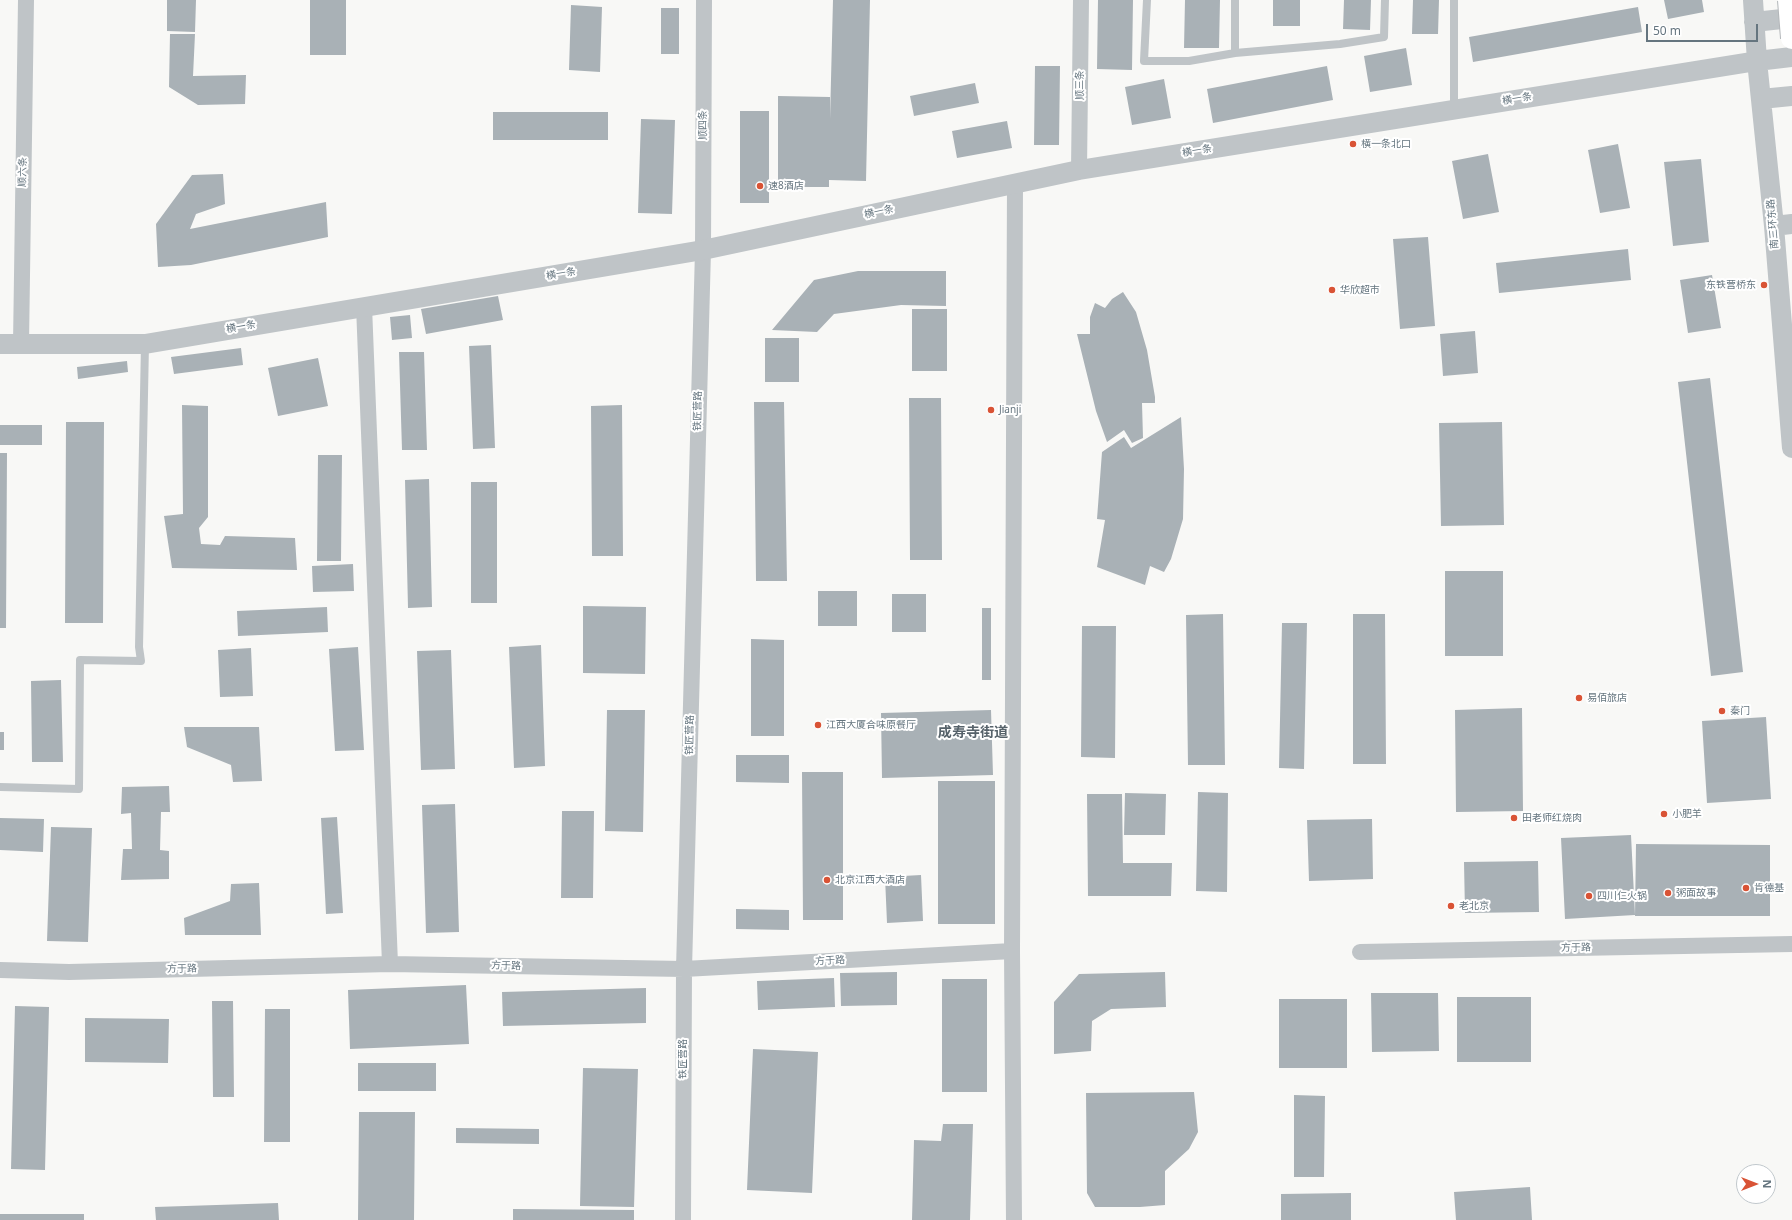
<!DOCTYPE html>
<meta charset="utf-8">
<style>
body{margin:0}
#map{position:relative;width:1792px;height:1220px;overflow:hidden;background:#f8f8f6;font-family:"Noto Sans",sans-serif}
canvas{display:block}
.north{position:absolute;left:1736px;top:1164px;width:40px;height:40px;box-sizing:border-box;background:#fff;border:1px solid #c1c8cc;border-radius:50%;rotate:90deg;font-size:11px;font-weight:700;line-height:16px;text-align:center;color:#65757f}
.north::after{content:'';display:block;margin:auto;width:14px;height:18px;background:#d95335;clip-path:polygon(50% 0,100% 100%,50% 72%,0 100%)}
.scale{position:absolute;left:1646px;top:24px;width:112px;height:18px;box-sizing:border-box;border:2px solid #65757f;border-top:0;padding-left:5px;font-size:12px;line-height:14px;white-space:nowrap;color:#65757f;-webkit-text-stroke:3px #fff;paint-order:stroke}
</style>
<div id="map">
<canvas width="1792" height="1220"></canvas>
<div class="north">N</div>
<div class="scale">50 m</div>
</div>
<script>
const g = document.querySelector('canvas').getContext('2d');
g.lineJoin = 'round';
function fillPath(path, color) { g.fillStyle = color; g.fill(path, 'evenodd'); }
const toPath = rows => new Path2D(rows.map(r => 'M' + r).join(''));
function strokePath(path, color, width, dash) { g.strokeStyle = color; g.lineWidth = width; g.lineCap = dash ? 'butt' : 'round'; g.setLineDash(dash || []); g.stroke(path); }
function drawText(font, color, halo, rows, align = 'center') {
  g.font = font + ' "Noto Sans","Noto Sans SC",sans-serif'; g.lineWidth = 4; g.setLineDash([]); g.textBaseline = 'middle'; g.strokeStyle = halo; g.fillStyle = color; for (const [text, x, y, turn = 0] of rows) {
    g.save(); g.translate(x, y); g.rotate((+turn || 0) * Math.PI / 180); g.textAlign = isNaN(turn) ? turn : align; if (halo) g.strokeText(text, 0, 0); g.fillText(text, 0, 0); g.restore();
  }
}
const building = toPath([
 [167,0,196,0,195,32,167,31],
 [310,0,346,0,346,55,310,55],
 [833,0,870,0,866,181,829,180,829,187,778,187,778,96,830,97,830,119],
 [1098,0,1133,0,1132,70,1097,69],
 [1185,0,1220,0,1219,48,1184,48],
 [1273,0,1300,0,1300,26,1273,26],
 [1344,0,1371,0,1370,30,1343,29],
 [1413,0,1439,0,1438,34,1412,34],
 [1664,0,1702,0,1704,12,1668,19],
 [571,5,602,7,600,72,569,70],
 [1638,7,1642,32,1473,62,1469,37],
 [661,8,679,8,679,54,661,54],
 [170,34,195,34,193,76,246,75,245,104,198,105,169,87],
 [1406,48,1412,85,1370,92,1364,56],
 [1035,66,1060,66,1059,145,1034,145],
 [1327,66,1333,100,1213,123,1207,89],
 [1164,79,1171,118,1132,125,1125,87],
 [975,83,979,103,914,116,910,96],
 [740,111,769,111,769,203,740,203],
 [493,112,608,112,608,140,493,140],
 [641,119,675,120,672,214,638,213],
 [1007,121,1012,148,957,158,952,131],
 [1618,144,1630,208,1600,213,1588,150],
 [1488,154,1499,212,1463,219,1452,161],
 [1701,159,1709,242,1673,246,1664,162],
 [223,174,225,204,196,214,190,229,326,202,328,237,191,265,158,267,156,224,192,175],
 [1428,237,1435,326,1400,329,1393,239],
 [1628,249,1631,280,1499,293,1496,263],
 [858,271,946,271,946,306,901,305,834,314,817,332,772,330,814,280],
 [1712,275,1721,328,1688,333,1680,280],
 [1123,292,1136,312,1147,350,1155,397,1155,403,1142,403,1143,438,1132,443,1124,430,1107,442,1096,411,1077,334,1090,334,1090,317,1095,303,1105,308,1112,299],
 [498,296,503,320,426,334,421,309],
 [912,309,947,309,947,371,912,371],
 [410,315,412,338,392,340,390,317],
 [1475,331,1478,373,1443,376,1440,334],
 [765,338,799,338,799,382,765,382],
 [491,345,495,448,473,449,469,346],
 [241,348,243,365,174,374,171,357],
 [399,352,424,352,427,450,402,450],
 [318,358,328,406,278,416,268,368],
 [127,361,128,372,78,379,77,367],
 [1710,378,1743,672,1711,676,1678,382],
 [909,398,941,398,942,560,910,560],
 [754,402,784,402,787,581,756,581],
 [182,405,208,406,208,517,199,528,201,544,220,545,225,536,295,538,297,570,172,568,164,516,183,514],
 [622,405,623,556,592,556,591,406],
 [1181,417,1184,469,1183,519,1171,559,1164,572,1150,566,1145,585,1097,567,1105,520,1097,519,1102,452,1124,437,1131,448],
 [66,422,104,422,103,623,65,623],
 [1502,422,1504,525,1441,526,1439,423],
 [0,425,42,425,42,445,0,445],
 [0,453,7,453,6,628,0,628],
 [318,455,342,455,341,561,317,561],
 [429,479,432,607,408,608,405,480],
 [471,482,497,482,497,603,471,603],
 [353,564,354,591,313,592,312,566],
 [1445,571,1503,571,1503,656,1445,656],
 [818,591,857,591,857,626,818,626],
 [892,594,926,594,926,632,892,632],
 [583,606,646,607,645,674,583,673],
 [327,607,328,632,238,636,237,611],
 [982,608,991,608,991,680,982,680],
 [1223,614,1225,765,1188,765,1186,615],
 [1353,614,1385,614,1386,764,1353,764],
 [1282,623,1307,623,1304,769,1279,768],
 [1082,626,1116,626,1115,758,1081,757],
 [751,639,784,640,784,736,751,736],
 [541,645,545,766,514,768,509,647],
 [358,647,364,750,335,751,329,649],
 [251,648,253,696,220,697,218,650],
 [451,650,455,769,421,770,417,651],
 [61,680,63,762,32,762,31,681],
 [1522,708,1523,811,1456,812,1455,710],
 [607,710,645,710,643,832,605,831],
 [991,710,993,775,882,778,881,713],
 [1766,717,1771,799,1707,803,1702,721],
 [184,727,259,727,262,781,233,782,231,765,187,747],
 [0,732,4,732,4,750,0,750],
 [736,755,789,755,789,783,736,782],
 [802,772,843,772,843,920,803,920],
 [938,781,995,781,995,924,938,924],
 [169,786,170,812,161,812,160,850,169,851,169,879,121,880,123,849,132,849,131,813,121,814,122,787],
 [1198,792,1228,793,1227,892,1196,891],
 [1125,793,1166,794,1165,835,1124,835],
 [1087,794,1122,794,1123,863,1172,863,1171,896,1088,896],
 [455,804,459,932,426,933,422,805],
 [562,811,594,811,593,898,561,898],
 [337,817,343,913,326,914,321,818],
 [0,818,44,819,43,852,0,850],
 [1372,819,1373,879,1309,881,1307,820],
 [51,827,92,828,88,942,47,941],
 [1631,835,1635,915,1565,919,1561,838],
 [1636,844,1770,845,1770,916,1635,916],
 [1538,861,1539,912,1465,913,1464,862],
 [921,875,923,921,887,923,885,877],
 [259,883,261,935,185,935,184,918,230,901,231,884],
 [736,909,789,910,789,930,736,929],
 [897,972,897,1005,841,1006,840,973],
 [1165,972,1166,1007,1111,1009,1092,1021,1091,1051,1054,1054,1054,1002,1079,974],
 [834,978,835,1007,758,1010,757,981],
 [942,979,987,979,987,1092,942,1092],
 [466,985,469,1044,350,1049,348,990],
 [646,988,646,1023,503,1026,502,992],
 [1371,993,1438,993,1439,1051,1372,1052],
 [1457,997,1531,997,1531,1062,1457,1062],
 [1279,999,1347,999,1347,1068,1279,1068],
 [212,1001,233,1001,234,1097,213,1097],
 [15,1006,49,1007,45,1170,11,1169],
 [265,1009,290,1009,290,1142,264,1142],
 [85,1018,169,1019,168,1063,85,1062],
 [753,1049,818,1052,812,1193,747,1190],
 [358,1063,436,1063,436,1091,358,1091],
 [583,1068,638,1069,634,1207,580,1206],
 [1194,1092,1198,1132,1189,1149,1165,1171,1165,1205,1140,1207,1095,1207,1087,1193,1086,1093],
 [1294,1095,1325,1096,1324,1177,1294,1177],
 [359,1112,415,1112,414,1220,358,1220],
 [943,1124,973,1124,970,1220,912,1220,914,1140,941,1141],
 [456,1128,539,1129,539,1144,456,1143],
 [1530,1187,1532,1220,1456,1220,1454,1192],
 [1351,1193,1351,1220,1281,1220,1281,1194],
 [278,1203,279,1220,156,1220,155,1207],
 [513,1209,634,1210,634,1220,513,1220],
 [0,1214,84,1214,84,1220,0,1220]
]);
const service = toPath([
 [1147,0,1144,61,1189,61,1235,53,1340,44,1384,37,1385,0],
 [1454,0,1454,109],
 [1235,53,1235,0],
 [0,787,79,789,80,660,141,661,139,647,145,344]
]);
const minor = toPath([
 [1079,170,1081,0],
 [364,306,390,964],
 [21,344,26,0],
 [1360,952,1792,944],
 [0,970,69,972,390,964,684,969,1012,951],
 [683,1220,684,969,703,250,704,0],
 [1014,1220,1012,951,1015,183]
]);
const tertiary = toPath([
 [1753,0,1757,61,1774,226,1792,448],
 [1754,22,1792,18],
 [1761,99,1792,96],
 [1774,226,1792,224],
 [0,344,145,344,703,250,1079,170,1757,61,1792,57]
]);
const trunkBridge = toPath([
 [1789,0,1792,38]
]);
const markers = [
 [1353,144,4,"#d95335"],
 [760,186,4,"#d95335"],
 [1764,285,4,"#d95335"],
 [1332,290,4,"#d95335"],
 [991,410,4,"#d95335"],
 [1579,698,4,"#d95335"],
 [1722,711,4,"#d95335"],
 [818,725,4,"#d95335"],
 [1664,814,4,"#d95335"],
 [1514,818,4,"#d95335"],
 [827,880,4,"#d95335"],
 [1746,888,4,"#d95335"],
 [1668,893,4,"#d95335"],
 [1589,896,4,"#d95335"],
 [1451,906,4,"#d95335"]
];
const streetNames = [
 ["顺三条",1080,85,-90],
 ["横一条",1517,99,-9],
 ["顺四条",703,125,-90],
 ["横一条",1197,151,-9],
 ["顺六条",23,172,-89],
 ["横一条",879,212,-12],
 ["南三环东路",1773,224,-95],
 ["横一条",561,274,-9],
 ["横一条",241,327,-10],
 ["铁匠营路",698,411,-89],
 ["铁匠营路",690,735,-89],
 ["方于路",1576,948,-1],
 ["方于路",830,961,-3],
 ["方于路",506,966,1],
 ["方于路",182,969,-1],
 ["铁匠营路",683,1059,-90]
];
const poiNames = [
 ["横一条北口",1361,144],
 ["速8酒店",768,186],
 ["东铁营桥东",1756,285,"right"],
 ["华欣超市",1340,290],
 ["Jianji",999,410],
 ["易佰旅店",1587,698],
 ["秦门",1730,711],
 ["江西大厦合味原餐厅",826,725],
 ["小肥羊",1672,814],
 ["田老师红烧肉",1522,818],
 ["北京江西大酒店",835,880],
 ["肯德基",1754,888],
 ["粥面故事",1676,893],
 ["四川仁火锅",1597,896],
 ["老北京",1459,906]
];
const districtNames = [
 ["成寿寺街道",973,733]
];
fillPath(building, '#a9b1b6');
strokePath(service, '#bfc4c7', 8);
strokePath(minor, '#bfc4c7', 16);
strokePath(tertiary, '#bfc4c7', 20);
strokePath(trunkBridge, '#b3b7ba', 24, []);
strokePath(trunkBridge, '#fff', 22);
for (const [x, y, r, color] of markers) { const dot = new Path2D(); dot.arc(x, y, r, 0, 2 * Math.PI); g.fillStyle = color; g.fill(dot); strokePath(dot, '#fff', 1.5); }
drawText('10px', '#65757f', '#fff', streetNames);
drawText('10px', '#65757f', '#fff', poiNames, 'left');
drawText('bold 14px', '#56626a', '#fff', districtNames);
</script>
